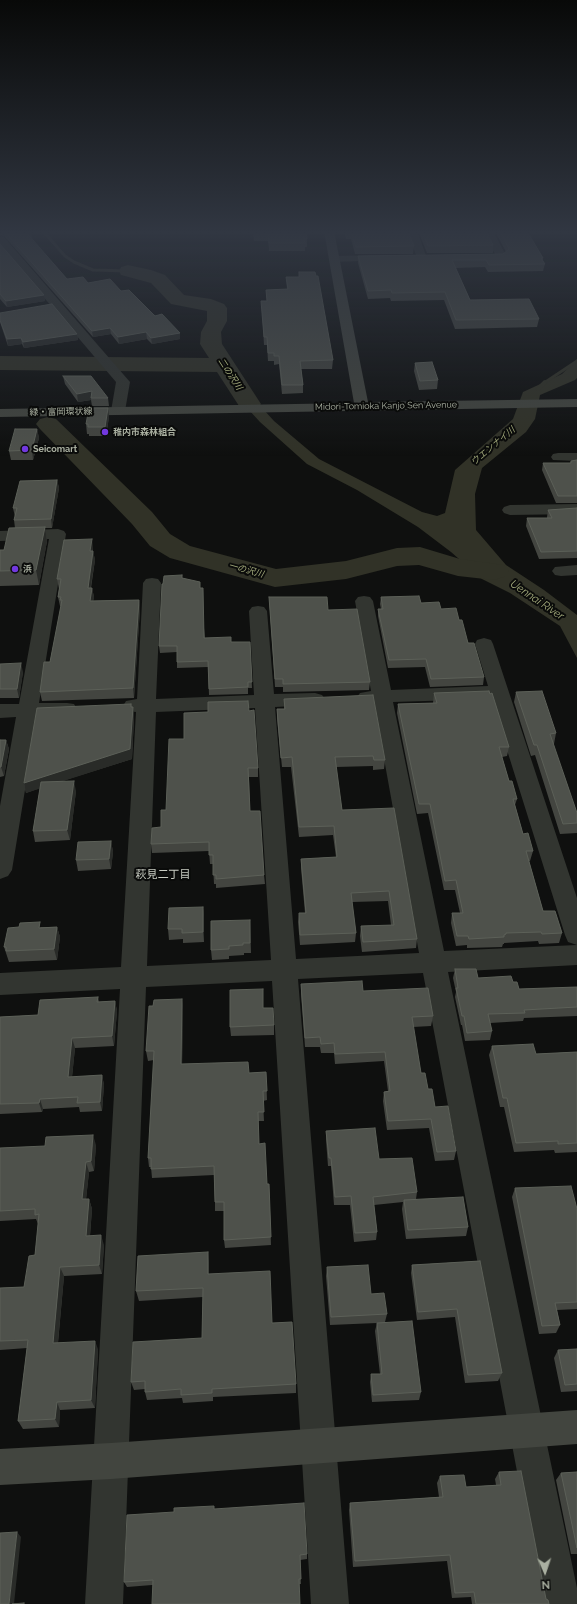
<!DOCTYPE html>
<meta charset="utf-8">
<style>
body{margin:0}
#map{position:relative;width:577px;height:1604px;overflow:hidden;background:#0f100f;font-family:Raleway,sans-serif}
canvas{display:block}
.north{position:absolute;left:525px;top:1552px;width:40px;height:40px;-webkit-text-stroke:3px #0a0b0a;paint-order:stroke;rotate:177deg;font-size:11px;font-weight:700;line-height:16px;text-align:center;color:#aab0a1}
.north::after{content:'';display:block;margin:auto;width:14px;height:18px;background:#aab0a1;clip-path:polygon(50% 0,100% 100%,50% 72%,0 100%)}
</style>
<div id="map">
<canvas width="577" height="1604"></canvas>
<div class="north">N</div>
</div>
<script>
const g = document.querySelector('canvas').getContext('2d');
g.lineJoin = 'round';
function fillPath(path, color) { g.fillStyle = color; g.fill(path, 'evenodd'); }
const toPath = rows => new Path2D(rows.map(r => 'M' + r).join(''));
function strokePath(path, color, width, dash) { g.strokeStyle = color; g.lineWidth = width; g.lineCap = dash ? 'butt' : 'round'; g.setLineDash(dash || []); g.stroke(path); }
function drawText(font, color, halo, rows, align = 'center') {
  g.font = font + ' Raleway,"Noto Sans JP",sans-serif'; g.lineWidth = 4; g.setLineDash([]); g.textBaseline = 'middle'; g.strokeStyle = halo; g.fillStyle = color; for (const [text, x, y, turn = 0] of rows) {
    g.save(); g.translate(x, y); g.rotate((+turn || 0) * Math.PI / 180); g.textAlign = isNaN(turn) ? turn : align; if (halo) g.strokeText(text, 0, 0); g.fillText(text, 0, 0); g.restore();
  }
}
const water = toPath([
 [577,359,577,378,575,380,540,395,535,419,526,432,482,468,475,494,476,530,506,565,544,590,577,615,577,658,560,626,510,593,482,579,451,552,418,527,357,490,307,464,260,422,237,397,214,362,230,362,253,398,274,421,319,459,422,512,437,516,445,513,455,470,513,419,523,392,562,374]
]);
const streamFar1 = toPath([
 [43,231,65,256,74,262,93,270,128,271],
 [544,383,577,361]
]);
const stream = toPath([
 [538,389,545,382]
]);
const river = toPath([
 [128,265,151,270,165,275,184,295,211,299,224,304,227,308,227,321,221,332,222,344,261,404,257,409,249,411,241,409,217,372,0,370,0,356,209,358,200,344,201,332,207,321,207,311,171,304,151,283,121,275,119,271,121,267,128,265],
 [48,417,56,419,152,512,170,534,190,546,276,569,346,561,397,548,420,547,460,559,504,565,509,571,504,577,494,580,458,576,419,565,397,566,346,579,275,587,170,558,150,546,132,524,40,429,36,424,40,419,48,417]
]);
const street = toPath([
 [239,231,309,231,304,234,244,234,239,231],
 [407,231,417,231,427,258,426,260,422,261,417,258,407,231],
 [483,231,493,231,507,257,506,259,471,259,470,257,471,255,475,254,495,254,483,231],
 [0,236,4,237,130,382,125,411,123,414,118,415,113,414,111,411,116,382,0,246,0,236],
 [387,255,392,258,391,260,334,262,329,259,334,256,387,255],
 [558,453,577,453,577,461,553,460,551,457,553,454,558,453],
 [577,504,577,514,510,515,504,513,502,510,504,507,510,505,577,504],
 [58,529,64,531,66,534,39,703,67,703,74,704,77,709,74,714,67,715,37,716,12,870,8,876,0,879,0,806,16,717,0,718,0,704,19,704,49,539,0,541,0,531,58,529],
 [577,565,577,575,561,576,555,575,552,571,555,567,577,565],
 [152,578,158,579,161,583,156,699,254,695,249,611,252,607,258,606,264,607,267,611,274,694,315,693,322,695,325,699,322,703,315,705,275,707,296,959,419,953,374,703,360,701,357,697,360,693,371,691,355,601,358,597,364,596,370,597,373,601,391,690,488,686,475,644,477,640,484,638,491,640,493,644,577,898,577,945,568,942,565,935,491,699,393,702,444,951,577,945,577,965,448,972,577,1588,577,1604,542,1604,423,973,298,979,349,1604,311,1604,272,981,146,987,123,1604,85,1604,120,989,0,995,0,973,121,967,136,712,126,711,123,706,126,701,137,699,143,583,146,579,152,578],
 [255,708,271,960,147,966,156,712,255,708]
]);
const secondary = toPath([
 [324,231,334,231,368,402,577,399,577,407,0,417,0,409,354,403,324,231],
 [577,1410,577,1444,111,1479,0,1485,0,1449,111,1443,577,1410]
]);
const wall = toPath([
 [0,231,30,231,31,232,32,238,31,238,67,279,88,283,121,291,180,333,180,339,152,344,147,339,119,344,111,334,93,337,4,236,0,235],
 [253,231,307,239,307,247,305,247,305,251,269,251,268,241,254,241],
 [344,231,408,231,414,246,413,254,355,254,351,239,346,239],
 [418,231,486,231,493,245,493,253,427,253],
 [495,231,527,231,543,258,543,261,545,264,543,271,488,272,485,267,456,268,470,300,539,319,537,327,455,329,444,300,391,301,390,298,368,299,358,263,358,256,503,254,506,252],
 [0,244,44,295,45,301,7,307,0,299],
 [299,272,333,360,332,369,301,369,303,385,303,393,282,394,279,364,274,365,274,361,268,361,267,345,264,345,262,308,267,301,266,290,287,289,286,277,299,277],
 [0,313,77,334,78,340,24,348,22,344,8,346,0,322],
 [415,363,438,380,437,389,419,390,414,371],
 [63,376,108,398,109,406,92,406,91,400,78,402,65,384],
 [108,408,109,417,106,436,89,436,89,434,87,434,86,424],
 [37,429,39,438,33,460,11,460,9,451],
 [577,460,577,503,556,503,542,470,543,463,570,463,571,461],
 [57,480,59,488,52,528,45,528,47,541,39,585,0,586,0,550,4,550,15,528,14,520,15,517,13,508],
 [577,508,577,558,539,559,526,526,527,518,547,518,547,517,548,510],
 [93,548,93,551,95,560,91,588,92,588,94,597,93,601,139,600,140,609,134,698,42,701,40,692,50,662,61,606,60,606,58,597,59,589,57,579],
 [182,578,200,588,205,638,231,642,250,642,252,688,248,688,248,694,209,695,208,667,177,668,177,652,160,653,159,646,163,584],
 [269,597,328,610,370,682,369,690,283,692,283,687,275,687],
 [381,597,421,603,441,609,459,620,468,643,484,677,483,685,430,687,425,667,388,668,378,616,378,609,381,609,380,604],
 [0,664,23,672,19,698,0,698],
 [516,692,556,733,554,744,553,744,577,813,577,833,560,834,535,755,531,756,514,702],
 [434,693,509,747,507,756,502,757,509,781,517,799,515,805,523,834,533,851,530,861,529,861,543,911,562,933,559,943,539,944,538,941,504,943,504,944,503,944,502,947,467,948,467,945,456,946,451,923,452,913,460,913,455,890,444,890,428,813,417,814,397,713,398,704,433,703],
 [284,699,385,760,384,769,373,770,373,766,336,767,342,810,417,939,416,948,362,952,360,936,361,926,391,925,388,901,352,902,356,933,355,942,300,945,298,922,299,913,305,913,301,868,301,859,336,857,333,835,299,837,291,767,282,767,277,719,277,709,284,709],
 [131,704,132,707,133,707,134,717,132,759,62,781,76,791,70,840,35,842,33,831,40,788,26,793,24,783],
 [249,711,258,768,258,777,249,777,250,811,264,875,265,884,216,888,216,884,214,884,213,864,210,864,209,851,152,853,151,844,161,827,166,810,184,739],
 [0,740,6,740,9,749,4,776,0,777],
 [111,841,113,852,111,869,78,871,76,860],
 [203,907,204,917,204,942,183,943,183,939,169,940,168,929],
 [250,920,251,953,244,953,244,955,229,956,229,959,212,960,211,950],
 [41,927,57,927,60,937,57,960,9,962,4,947],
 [455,969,478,978,513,982,519,989,577,987,577,1016,524,1018,523,1021,490,1023,492,1031,490,1040,465,1041,462,1025,461,1025,455,997,456,992,453,978],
 [301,984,363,991,433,1016,431,1026,413,1027,421,1073,435,1107,456,1151,454,1160,435,1161,429,1128,387,1130,383,1101,384,1092,388,1091,384,1061,335,1064,334,1053,321,1053,320,1047,305,1047,301,994],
 [98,997,99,1002,115,1001,117,1011,114,1046,75,1048,72,1077,102,1075,104,1085,102,1111,80,1112,79,1107,43,1109,42,1112,0,1114,0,1017,38,1015],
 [182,999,183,1009,182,1064,249,1073,266,1072,267,1100,263,1101,264,1121,258,1121,259,1144,267,1184,269,1184,271,1245,225,1248,224,1240,224,1211,215,1211,215,1202,214,1175,152,1178,151,1167,149,1167,148,1158,154,1060,148,1061,146,1051,153,1006],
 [263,1008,274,1025,274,1035,231,1036,230,1027],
 [492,1046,536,1054,577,1052,577,1152,555,1153,554,1150,514,1152,504,1107,500,1107,489,1055],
 [326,1131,379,1159,417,1192,416,1199,468,1227,466,1236,406,1239,402,1209,403,1202,374,1205,377,1232,376,1240,354,1242,350,1205,334,1205,331,1166,328,1166,326,1140],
 [96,1145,94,1171,89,1172,86,1199,89,1199,92,1209,90,1236,104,1245,102,1274,64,1276,58,1343,98,1349,95,1408,60,1410,59,1427,23,1429,18,1421,27,1348,0,1350,0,1288,24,1287,35,1255,38,1224,36,1219,0,1221,0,1148],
 [515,1188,577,1209,577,1309,557,1310,560,1325,556,1333,539,1334,512,1197],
 [480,1261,502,1373,498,1381,465,1383,455,1317,417,1320,411,1273,412,1265],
 [209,1262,209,1274,272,1323,296,1384,296,1393,213,1397,213,1401,183,1403,182,1398,147,1400,145,1392,145,1389,134,1390,131,1382,202,1338,203,1297,139,1301,136,1291],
 [327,1267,387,1314,385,1322,421,1392,419,1400,372,1402,370,1382,371,1374,380,1374,375,1331,377,1323,330,1325,326,1276],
 [577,1349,577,1391,561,1392,554,1358,558,1350],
 [499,1472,546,1599,549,1604,472,1604,471,1597,452,1598,447,1561,353,1567,349,1510,350,1503,439,1497,437,1483,440,1476,466,1487,496,1485,495,1479],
 [577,1472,577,1554,571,1554,556,1480,561,1473],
 [215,1509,307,1554,307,1559,300,1560,301,1584,152,1585,127,1587,124,1582,174,1512]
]);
const shadedWall = toPath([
 [26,232,31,232,32,238,27,238],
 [44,295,45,301,7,307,6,301],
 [110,328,111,334,93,337,92,331],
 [146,332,147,339,119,344,118,337],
 [180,333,180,339,152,344,151,338],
 [77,334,78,340,24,348,23,342],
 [21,338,22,344,8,346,7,339],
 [92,391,91,400,78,402,77,394],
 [108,408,109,417,106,436,105,427],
 [37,429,39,438,33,460,32,450],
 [57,480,59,488,52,528,51,519],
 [45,527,47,541,39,585,36,570],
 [92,539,93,548,92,560,90,551],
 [93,551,95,560,89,597,88,588],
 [92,588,94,597,92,610,90,601],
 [139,600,140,609,134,698,133,688],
 [21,663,23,672,19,698,17,689],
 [133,707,134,717,132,759,26,793,24,783],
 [6,740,9,749,4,776,1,767],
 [74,781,76,791,70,840,67,830],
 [111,841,113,852,111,869,109,859],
 [203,907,204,917,204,942,203,932],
 [57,927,60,937,57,960,54,949],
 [182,999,183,1009,182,1073,181,1064],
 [115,1001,117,1011,114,1046,112,1036],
 [72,1038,75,1048,71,1086,68,1077],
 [102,1075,104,1085,102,1111,100,1102],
 [40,1099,43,1109,42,1112,39,1103],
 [93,1135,96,1145,94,1171,91,1161],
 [86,1162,89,1172,85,1209,82,1199],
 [89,1199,92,1209,89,1246,86,1236],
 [101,1235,104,1245,102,1274,99,1265],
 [208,1252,209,1262,209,1284,208,1274],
 [60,1267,64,1276,57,1352,53,1343],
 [95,1341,98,1349,95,1408,91,1400],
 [57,1402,60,1410,59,1427,55,1419],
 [17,1532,21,1537,14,1604,9,1604]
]);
const building = toPath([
 [4,231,30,231,31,232,26,232,67,279,83,277,88,283,110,279,121,291,129,290,155,316,162,314,180,333,151,338,146,332,118,337,110,328,92,331,4,231],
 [253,231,306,231,307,239,304,239,305,243,269,243,268,233,254,233,253,231],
 [346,231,408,231,414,246,356,247,351,232,346,232,346,231],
 [422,231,486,231,493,245,428,246,422,231],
 [500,231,527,231,543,258,541,258,545,264,489,265,486,260,452,260,470,300,529,299,539,319,456,320,445,292,392,293,391,290,368,291,358,256,503,254,509,249,500,231],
 [0,244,44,295,6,301,0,294,0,244],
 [299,272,315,272,316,276,318,276,333,360,300,361,303,385,282,385,279,356,274,356,274,353,268,353,267,337,264,337,261,301,267,301,266,290,288,289,286,277,299,277,299,272],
 [52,304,77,334,23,342,21,338,7,339,0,320,0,313,52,304],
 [432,362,438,380,420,381,415,363,432,362],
 [63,376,91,376,108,398,91,398,92,391,77,394,63,376],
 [89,408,108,408,105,427,88,427,88,424,86,424,89,408],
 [15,429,37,429,32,450,9,451,15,429],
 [577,460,577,496,558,496,543,463,571,463,571,461,577,460],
 [57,480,51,519,14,520,17,508,13,508,20,481,57,480],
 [577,508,577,551,541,552,527,518,552,518,548,510,577,508],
 [45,527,36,570,0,571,0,550,4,550,9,528,45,527],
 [92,539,90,551,93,551,88,588,92,588,90,601,139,600,133,688,40,692,44,662,50,662,62,600,60,600,61,597,58,597,61,579,57,579,64,540,92,539],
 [182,575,182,578,200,582,200,588,203,588,204,638,231,637,231,642,250,642,252,682,248,682,248,687,209,689,208,661,177,662,177,646,159,646,162,584,163,584,164,576,182,575],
 [419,596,421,603,439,602,441,609,456,608,459,620,462,620,468,643,474,643,484,677,431,679,426,659,389,660,378,609,383,609,381,597,419,596],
 [269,597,327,597,328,610,357,609,370,682,283,684,283,679,275,679,269,597],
 [21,663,17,689,0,689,0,664,21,663],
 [489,691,490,694,492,693,509,747,499,747,509,781,512,781,517,799,513,799,523,834,528,833,533,851,526,851,543,911,555,911,562,933,542,934,541,932,506,933,506,934,504,935,504,937,469,939,468,936,457,936,452,913,463,913,456,880,445,881,430,804,419,804,398,704,437,703,434,693,489,691],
 [542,691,556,733,550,734,577,813,577,823,563,824,537,745,534,745,516,692,542,691],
 [373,695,385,760,374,760,373,756,335,757,342,810,394,808,417,939,363,942,361,926,394,925,389,891,351,893,356,933,300,935,299,913,306,913,301,859,337,857,334,826,299,827,292,757,281,758,277,709,285,709,284,699,373,695],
 [248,701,249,711,254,710,258,768,248,768,250,811,260,811,264,875,216,879,216,875,213,875,213,855,209,855,209,842,151,844,152,828,161,827,161,810,166,810,169,739,184,739,184,713,208,712,208,702,248,701],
 [131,704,131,707,133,707,130,749,24,783,37,708,131,704],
 [0,740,6,740,1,767,0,767,0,740],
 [74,781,67,830,33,831,41,782,74,781],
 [111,841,109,859,76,860,78,842,111,841],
 [203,907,203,932,182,933,182,929,168,929,169,908,203,907],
 [250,920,250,943,243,943,243,945,229,946,229,949,211,950,211,921,250,920],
 [40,922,39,928,57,927,54,949,6,951,6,947,4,947,8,928,19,927,20,923,40,922],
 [455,969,476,969,478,978,511,976,513,982,517,982,519,989,577,987,577,1007,524,1010,525,1013,488,1014,492,1031,467,1033,464,1016,462,1016,456,988,458,988,455,969],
 [362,981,363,991,428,988,433,1016,412,1017,421,1073,425,1073,428,1089,432,1089,435,1107,448,1106,456,1151,437,1152,431,1119,388,1121,384,1092,390,1091,385,1052,335,1054,334,1043,321,1044,320,1037,305,1038,301,984,362,981],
 [263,989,263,1008,273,1008,274,1025,230,1027,230,990,263,989],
 [98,997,97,1002,115,1001,112,1036,72,1038,68,1077,102,1075,100,1102,77,1103,78,1097,40,1099,39,1103,0,1104,0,1017,38,1015,40,1000,98,997],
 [182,999,181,1064,248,1062,249,1073,266,1072,267,1091,263,1091,264,1112,258,1112,259,1144,265,1143,267,1184,269,1184,271,1237,224,1240,224,1202,215,1202,214,1166,151,1169,151,1158,148,1158,154,1051,146,1051,149,1006,153,1006,154,1000,182,999],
 [533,1044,536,1054,577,1052,577,1143,558,1144,558,1141,516,1143,507,1098,503,1098,492,1046,533,1044],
 [375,1128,379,1159,412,1158,417,1192,373,1197,377,1232,355,1233,351,1196,335,1197,331,1158,329,1158,326,1131,375,1128],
 [93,1135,91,1161,86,1162,82,1199,89,1199,86,1236,101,1235,99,1265,60,1267,53,1343,95,1341,91,1400,57,1402,55,1419,18,1421,28,1340,0,1341,0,1288,24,1287,29,1256,35,1255,39,1214,35,1215,35,1209,0,1211,0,1148,45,1146,46,1137,93,1135],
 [571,1186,577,1209,577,1302,555,1303,560,1325,542,1326,515,1188,571,1186],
 [463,1197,468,1227,408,1230,404,1200,463,1197],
 [208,1252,208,1274,270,1271,272,1323,292,1322,296,1384,212,1389,212,1393,181,1395,181,1389,145,1392,145,1381,131,1382,133,1342,202,1338,203,1288,136,1291,138,1256,208,1252],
 [480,1261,502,1373,468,1375,457,1309,418,1312,412,1265,480,1261],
 [368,1265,371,1294,384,1293,387,1314,331,1317,327,1267,368,1265],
 [412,1321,421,1392,373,1395,371,1374,382,1374,377,1323,412,1321],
 [577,1349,577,1384,565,1385,558,1350,577,1349],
 [521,1471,546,1599,548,1600,549,1604,476,1604,474,1592,455,1593,450,1555,355,1561,350,1503,443,1497,440,1476,464,1475,466,1487,501,1485,499,1472,521,1471],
 [577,1472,577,1548,561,1473,577,1472],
 [304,1503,307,1554,300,1555,301,1579,299,1579,300,1604,152,1604,153,1580,124,1582,127,1515,174,1512,174,1508,214,1506,214,1509,304,1503],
 [17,1532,9,1604,0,1604,0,1533,17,1532],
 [24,1603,24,1604,12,1604,24,1603]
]);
const markers = [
 [105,432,4,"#7238df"],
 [25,449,4,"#7238df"],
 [15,569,4,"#7238df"]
];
const farWaternames = [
 ["二の沢川",230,374,57],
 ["ウエンナイ川",493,446,-40],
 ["一の沢川",246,570,15]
];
const farStreetnames = [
 ["Midori-Tomioka Kanjo Sen Avenue",386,406,-1],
 ["緑・富岡環状線",61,412,-1]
];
const farPoinames = [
 ["稚内市森林組合",113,432],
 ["Seicomart",33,449],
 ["浜",23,569]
];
const waterNames = [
 ["Uennai River",537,600,34]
];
const neighbourhoodNames = [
 ["萩見二丁目",163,875]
];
fillPath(water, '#313227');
strokePath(streamFar1, '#313227', 3);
strokePath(stream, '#313227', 4);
fillPath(river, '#313227');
fillPath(street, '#323530');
fillPath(secondary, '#42453f');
fillPath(wall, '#434540');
fillPath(shadedWall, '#292b28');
fillPath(building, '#4e514b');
strokePath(building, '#5c6058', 1);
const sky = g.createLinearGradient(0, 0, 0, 456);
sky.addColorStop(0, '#080908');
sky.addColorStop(0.51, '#313742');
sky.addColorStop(1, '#31374200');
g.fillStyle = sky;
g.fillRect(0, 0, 577, 456);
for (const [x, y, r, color] of markers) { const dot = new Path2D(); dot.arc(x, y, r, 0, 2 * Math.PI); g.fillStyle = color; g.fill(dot); strokePath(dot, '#0a0b0a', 1.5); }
drawText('italic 9px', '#a2a97b', '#0a0b0a', farWaternames);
drawText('9px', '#aab0a1', '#0a0b0a', farStreetnames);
drawText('bold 9px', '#aab0a1', '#0a0b0a', farPoinames, 'left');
drawText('italic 11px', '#a2a97b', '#0a0b0a', waterNames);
drawText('11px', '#c8ccc2', '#0a0b0a', neighbourhoodNames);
</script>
